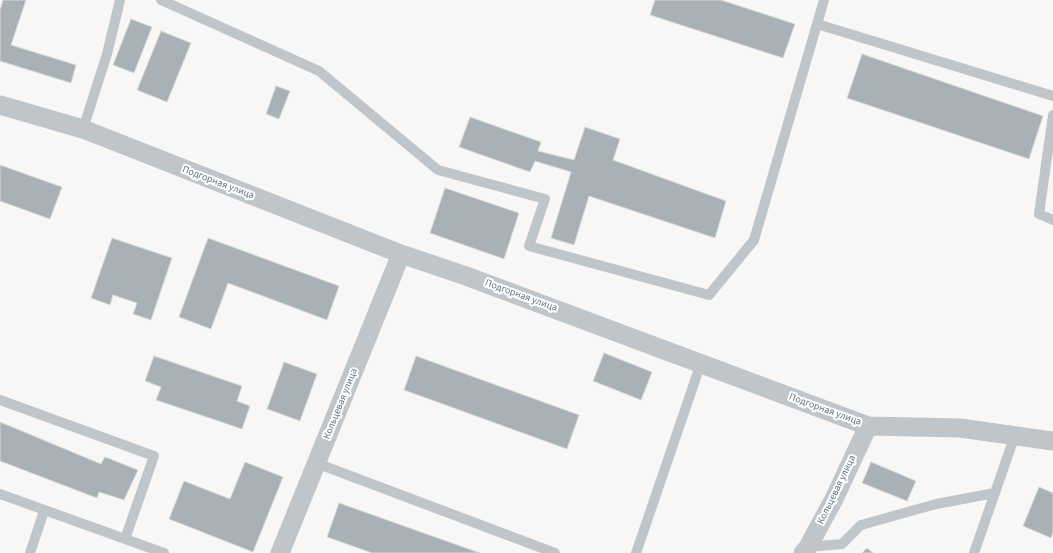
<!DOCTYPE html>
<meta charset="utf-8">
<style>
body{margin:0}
canvas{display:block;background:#f8f7f5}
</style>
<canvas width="1053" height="553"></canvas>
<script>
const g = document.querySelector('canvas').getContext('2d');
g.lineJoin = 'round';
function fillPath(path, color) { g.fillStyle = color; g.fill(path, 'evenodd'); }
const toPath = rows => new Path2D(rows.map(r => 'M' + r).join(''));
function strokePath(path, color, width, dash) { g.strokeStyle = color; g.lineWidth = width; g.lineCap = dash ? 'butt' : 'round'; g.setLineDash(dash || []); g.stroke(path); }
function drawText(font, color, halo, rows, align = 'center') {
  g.font = font + ' "Source Sans 3",sans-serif'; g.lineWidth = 4; g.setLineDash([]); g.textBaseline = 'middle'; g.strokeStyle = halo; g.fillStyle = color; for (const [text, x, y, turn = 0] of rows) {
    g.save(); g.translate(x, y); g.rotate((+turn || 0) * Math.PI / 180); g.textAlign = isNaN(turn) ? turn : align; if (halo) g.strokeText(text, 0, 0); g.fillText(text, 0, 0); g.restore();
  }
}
const building = toPath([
 [3,0,26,0,11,45,76,65,71,83,0,61,0,10,3,0],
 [655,0,721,0,795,24,783,58,650,15,655,0],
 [131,19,152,27,134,73,113,65,131,19],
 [161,31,191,43,167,102,137,90,161,31],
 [862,54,1043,116,1029,159,847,98,862,54],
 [276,86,290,91,279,119,266,114,276,86],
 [470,117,541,142,538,151,574,160,585,127,620,139,613,160,726,201,715,238,589,196,574,245,551,238,571,172,535,161,530,172,459,147,470,117],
 [0,165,62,187,50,219,0,201,0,165],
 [445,188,519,213,504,259,430,233,445,188],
 [112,238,172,258,151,320,133,314,137,303,113,295,110,305,91,298,112,238],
 [208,238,339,286,327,320,228,283,211,329,179,317,208,238],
 [604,353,652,372,641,400,593,381,604,353],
 [154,356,242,386,237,401,250,406,242,429,156,400,161,387,145,381,154,356],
 [416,356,579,415,567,449,404,390,416,356],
 [284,362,317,374,300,421,267,409,284,362],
 [0,422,101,464,105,457,138,470,124,500,99,492,97,498,0,461,0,422],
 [245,462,283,477,253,552,169,519,184,481,230,499,245,462],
 [871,462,916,481,907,501,862,483,871,462],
 [1039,487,1053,493,1053,532,1051,538,1023,526,1039,487],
 [339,503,480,553,372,553,327,537,339,503],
 [867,548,873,553,862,553,867,548]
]);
const service = toPath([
 [161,0,319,71,438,170,545,199,529,246,709,295,754,240,824,0],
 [817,24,1053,96],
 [1053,115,1039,214,1053,220],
 [83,129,107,54,120,0],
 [0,400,154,456,125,539],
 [316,463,555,553],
 [0,494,164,553],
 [808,547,842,544,861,525,936,504,995,493],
 [30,553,44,511],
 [636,553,701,363],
 [974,553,1015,435]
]);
const minor = toPath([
 [0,105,83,129,401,254,466,276,868,426,960,428,1053,441],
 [280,553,401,254],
 [803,553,808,547,834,499,868,426]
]);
const streetNames = [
 ["Подгорная улица",218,183,21],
 ["Подгорная улица",521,296,20],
 ["Кольцевая улица",341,404,-68],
 ["Подгорная улица",825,410,20],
 ["Кольцевая улица",837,490,-64]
];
fillPath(building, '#a7b1b6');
strokePath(building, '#d9d9d7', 1);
strokePath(service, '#c0c5c9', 10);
strokePath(minor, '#c0c5c9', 19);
drawText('10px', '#627580', '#fff', streetNames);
</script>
